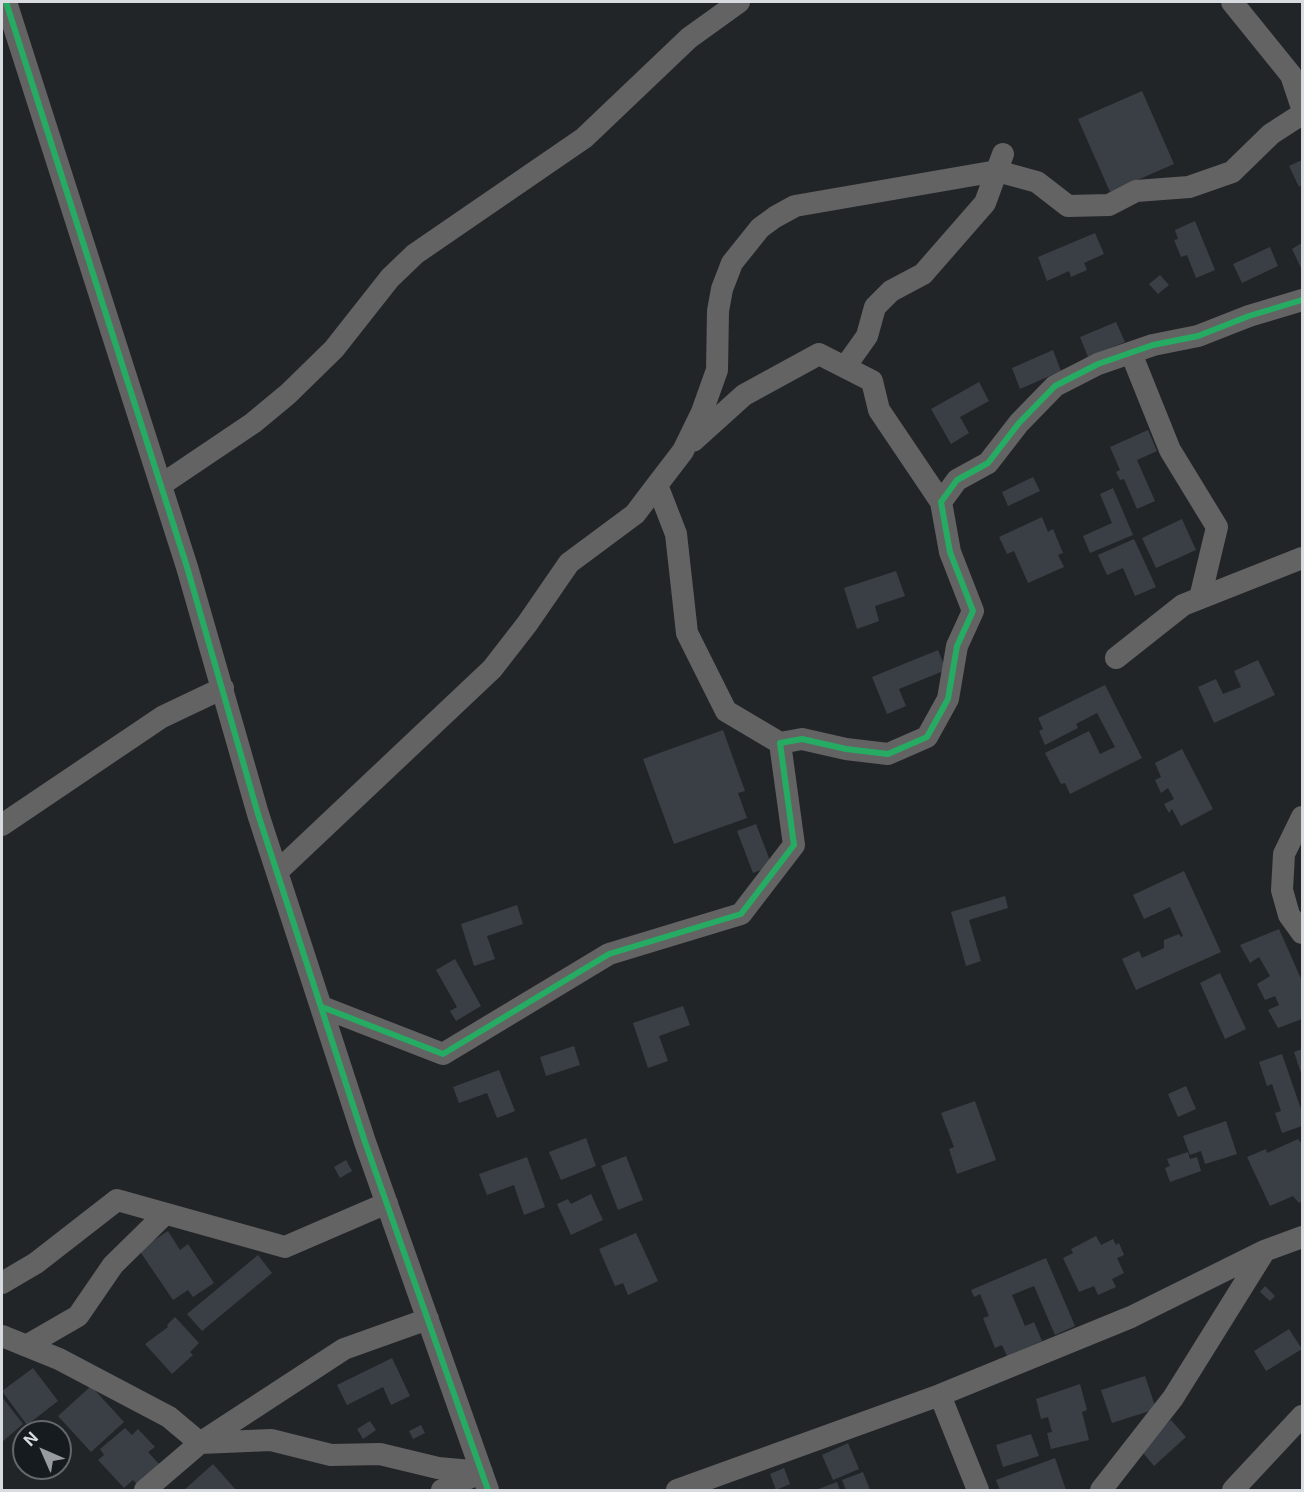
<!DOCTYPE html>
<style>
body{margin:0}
#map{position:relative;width:1304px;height:1492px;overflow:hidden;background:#222528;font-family:Inter,sans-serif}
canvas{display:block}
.frame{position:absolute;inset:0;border:3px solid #d8dbdf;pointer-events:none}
.north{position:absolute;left:12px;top:1420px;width:60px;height:60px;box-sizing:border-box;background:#161b20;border:2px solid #64686c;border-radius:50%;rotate:315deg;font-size:16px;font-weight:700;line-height:24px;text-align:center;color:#d8dbdf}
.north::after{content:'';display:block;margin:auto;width:21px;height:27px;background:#989b9f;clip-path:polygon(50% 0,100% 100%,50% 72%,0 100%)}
</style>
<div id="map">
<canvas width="1304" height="1492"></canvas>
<div class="frame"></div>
<div class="north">N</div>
</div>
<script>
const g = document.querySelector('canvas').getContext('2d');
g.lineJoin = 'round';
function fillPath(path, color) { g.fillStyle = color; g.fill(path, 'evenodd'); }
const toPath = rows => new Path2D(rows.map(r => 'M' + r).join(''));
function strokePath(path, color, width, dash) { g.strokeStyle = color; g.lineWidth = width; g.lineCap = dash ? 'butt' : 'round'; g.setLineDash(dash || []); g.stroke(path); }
const building = toPath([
 [1142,91,1174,164,1110,192,1078,119],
 [1302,160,1302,185,1299,187,1289,166],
 [1195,221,1215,270,1196,278,1187,255,1181,257,1174,240,1178,239,1175,230],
 [1095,233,1104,254,1084,263,1087,270,1071,277,1069,271,1047,281,1038,257],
 [1302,243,1302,270,1292,249],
 [1270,247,1278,266,1242,283,1233,264],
 [1160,275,1169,285,1158,294,1149,284],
 [1116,322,1125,342,1088,357,1080,337],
 [1053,350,1061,371,1020,389,1012,368],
 [979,382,989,401,960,417,969,433,951,444,931,409],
 [1148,430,1157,451,1137,460,1155,501,1137,509,1124,479,1120,480,1116,472,1120,470,1110,447],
 [1033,477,1040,491,1008,506,1002,492],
 [1113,488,1133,535,1090,553,1083,536,1112,523,1100,494],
 [1042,517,1048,532,1053,529,1063,553,1058,555,1064,567,1028,583,1014,551,1007,554,999,537],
 [1182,519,1196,550,1156,568,1142,538],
 [1134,539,1156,587,1135,596,1123,568,1107,575,1098,555],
 [896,571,905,596,875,606,879,621,857,629,844,588],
 [938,650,946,670,899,689,906,706,887,714,872,677],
 [1258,660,1275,695,1214,723,1198,687,1216,679,1223,694,1241,687,1234,671],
 [1105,685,1142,758,1070,794,1065,783,1061,784,1045,753,1089,731,1100,754,1115,747,1097,713,1076,724,1078,728,1045,745,1039,731,1043,729,1038,718],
 [723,730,745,791,738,793,747,818,674,844,643,759],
 [1182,749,1213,809,1181,826,1172,809,1169,813,1164,804,1174,799,1168,788,1161,793,1155,780,1161,777,1155,763],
 [756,824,772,866,753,873,737,831],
 [1184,871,1221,952,1136,990,1122,959,1139,951,1142,958,1164,948,1164,940,1179,934,1181,937,1183,936,1170,907,1144,919,1133,895],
 [1005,896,1008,908,969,920,981,961,966,966,951,912],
 [517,905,523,924,487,936,495,959,474,966,461,924],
 [1279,929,1302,981,1302,1019,1278,1028,1268,1010,1279,1005,1275,996,1265,1000,1257,984,1270,976,1259,957,1250,963,1240,945],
 [455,959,481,1006,456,1021,450,1011,457,1007,436,970],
 [1220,973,1246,1029,1225,1039,1200,983],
 [683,1006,690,1025,659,1036,668,1061,648,1068,633,1023],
 [574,1046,580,1065,546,1076,540,1057],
 [1302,1049,1302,1076,1294,1052],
 [1282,1054,1302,1112,1302,1126,1282,1133,1275,1113,1281,1111,1272,1084,1267,1086,1259,1062],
 [499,1070,515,1111,497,1118,487,1093,459,1103,453,1087],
 [1186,1086,1196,1109,1178,1117,1168,1094],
 [975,1101,996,1160,957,1174,949,1149,954,1147,941,1113],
 [1226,1121,1237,1154,1205,1164,1201,1151,1190,1155,1183,1136],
 [586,1138,596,1166,561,1180,549,1152],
 [1298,1139,1302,1144,1302,1201,1299,1203,1293,1196,1270,1206,1247,1157,1266,1149,1267,1153],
 [1188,1152,1190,1159,1197,1157,1201,1171,1170,1182,1165,1168,1170,1166,1167,1159],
 [626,1156,643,1200,618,1210,601,1166],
 [527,1157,545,1207,524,1215,514,1185,487,1195,479,1174],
 [346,1160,352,1171,340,1178,334,1167],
 [591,1194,603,1220,571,1235,557,1204,568,1199,571,1204],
 [168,1231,180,1250,188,1244,214,1283,193,1297,188,1290,173,1300,139,1250],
 [636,1233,658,1281,628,1295,623,1283,615,1286,599,1249],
 [1096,1236,1101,1245,1113,1239,1116,1245,1119,1243,1124,1255,1117,1258,1124,1273,1112,1279,1116,1287,1098,1295,1094,1286,1079,1292,1063,1258,1073,1253,1071,1249],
 [258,1255,272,1273,202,1331,187,1314],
 [1046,1258,1075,1326,1055,1335,1034,1286,1012,1295,1025,1326,1034,1322,1042,1341,1007,1356,1002,1345,995,1348,983,1318,989,1316,980,1294,974,1297,971,1290],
 [1265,1286,1275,1296,1270,1301,1260,1292],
 [175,1317,199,1343,190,1352,193,1355,172,1374,145,1344,168,1327,167,1325],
 [1289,1329,1302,1349,1266,1371,1254,1351],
 [392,1358,410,1396,391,1405,383,1387,347,1405,337,1385],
 [33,1368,58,1401,27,1425,2,1391],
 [1145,1376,1156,1409,1112,1423,1101,1390],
 [1080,1384,1087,1410,1082,1412,1089,1440,1051,1449,1047,1433,1052,1432,1048,1417,1041,1419,1036,1399],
 [91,1386,124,1422,91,1452,58,1416],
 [2,1397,23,1424,2,1442],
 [1171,1420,1186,1437,1154,1466,1139,1448],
 [370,1421,376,1430,363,1439,357,1429],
 [421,1425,425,1433,413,1439,409,1431],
 [125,1428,132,1435,138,1429,155,1447,148,1452,159,1464,137,1484,133,1480,124,1488,98,1460,104,1455,100,1449],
 [1031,1434,1039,1456,1003,1467,996,1445],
 [848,1443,859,1469,833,1480,822,1455],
 [1055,1458,1066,1490,1000,1490,996,1480],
 [213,1464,236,1490,184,1490],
 [784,1468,790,1484,776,1490,770,1474],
 [863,1472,870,1490,846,1490,842,1480],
 [837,1482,840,1490,816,1490]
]);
const minor = toPath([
 [6,2,187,567,258,814,365,1142,488,1490],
 [1232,2,1291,75,1302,108],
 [1131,353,1170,450,1217,527,1200,598],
 [845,367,867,336,875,307,891,291,923,274,985,203,1003,154],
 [693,441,744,395,819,354,872,381,879,410,941,502],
 [161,485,253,423,288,394,334,349,390,278,415,254,584,138,689,38,739,2],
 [657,485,676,534,687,633,726,711,780,743],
 [1116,658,1183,605,1302,558],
 [1302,817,1284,854,1282,890,1289,915,1302,933],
 [2,825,162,717,223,688],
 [278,871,492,669,527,624,569,563,635,514,657,485,683,451,702,412,717,370,718,311,722,289,732,263,760,228,775,217,795,206,997,171,1037,182,1068,206,1109,205,1136,191,1189,187,1232,172,1271,134,1302,114],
 [322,1007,443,1054,609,954,741,914,794,845,780,743,802,739,846,749,888,754,927,737,948,699,957,646,973,611,950,552,941,502,957,480,988,463,1019,423,1055,386,1098,364,1153,345,1198,336,1249,316,1302,300],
 [2,1283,36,1263,117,1200,285,1247,387,1203],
 [2,1336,59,1359,169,1417,200,1443,271,1440,331,1455,380,1454,438,1468,482,1472],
 [26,1346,78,1316,113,1265,165,1214],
 [940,1395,978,1490],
 [145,1490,200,1443,344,1349,428,1319],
 [442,1490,480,1473],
 [677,1490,940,1395,1131,1317,1264,1251,1302,1237],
 [1101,1490,1173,1398,1264,1252],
 [1233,1490,1302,1416]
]);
const cycleway = toPath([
 [6,2,187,567,258,814,365,1142,488,1490],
 [322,1007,443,1054,609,954,741,914,794,845,780,743,802,739,846,749,888,754,927,737,948,699,957,646,973,611,950,552,941,502,957,480,988,463,1019,423,1055,386,1098,364,1153,345,1198,336,1249,316,1302,300]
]);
fillPath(building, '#3a3f46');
strokePath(minor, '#636364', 22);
strokePath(cycleway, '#26ab63', 6);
</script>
